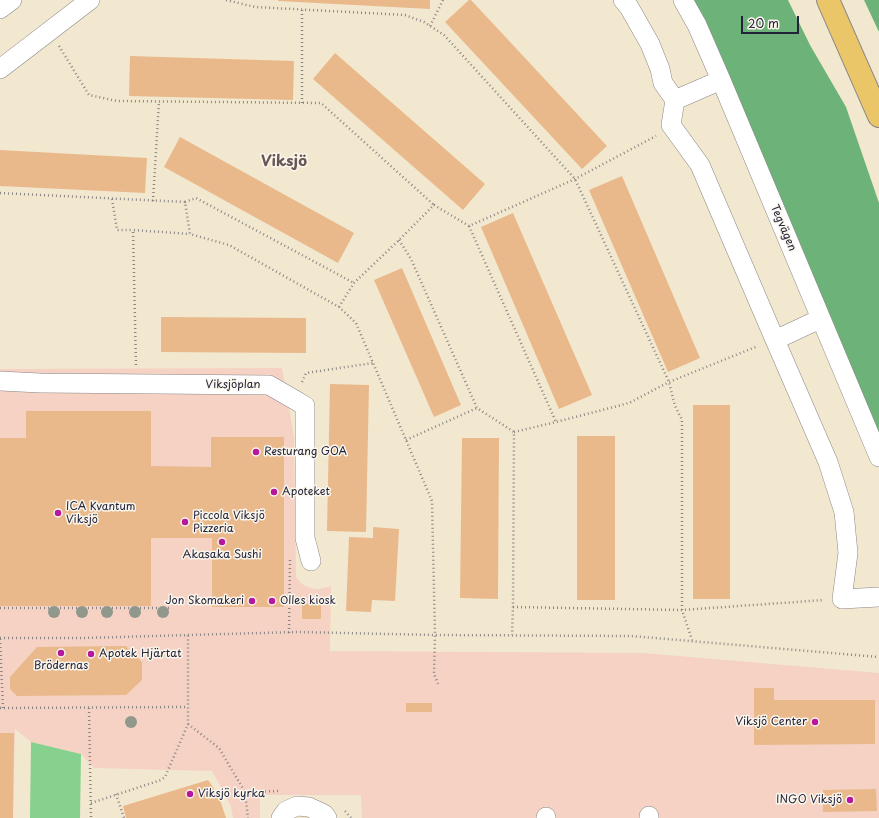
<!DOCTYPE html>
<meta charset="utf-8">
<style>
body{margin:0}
#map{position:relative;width:879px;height:818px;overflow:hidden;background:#f2e8cf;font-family:"Playpen Sans",sans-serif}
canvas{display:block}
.scale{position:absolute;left:741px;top:16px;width:58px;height:18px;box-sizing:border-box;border:2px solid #22223b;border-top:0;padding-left:5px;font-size:12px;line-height:14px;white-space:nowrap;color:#22223b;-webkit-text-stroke:3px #fbf7ec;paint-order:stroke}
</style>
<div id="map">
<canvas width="879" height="818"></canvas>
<div class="scale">20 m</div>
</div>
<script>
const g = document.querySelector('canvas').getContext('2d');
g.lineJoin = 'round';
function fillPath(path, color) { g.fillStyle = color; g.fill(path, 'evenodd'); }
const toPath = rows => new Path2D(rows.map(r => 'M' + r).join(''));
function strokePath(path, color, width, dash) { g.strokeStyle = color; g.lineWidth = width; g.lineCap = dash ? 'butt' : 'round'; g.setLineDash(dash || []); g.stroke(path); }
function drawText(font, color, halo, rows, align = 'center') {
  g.font = font + ' "Playpen Sans",sans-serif'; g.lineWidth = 3; g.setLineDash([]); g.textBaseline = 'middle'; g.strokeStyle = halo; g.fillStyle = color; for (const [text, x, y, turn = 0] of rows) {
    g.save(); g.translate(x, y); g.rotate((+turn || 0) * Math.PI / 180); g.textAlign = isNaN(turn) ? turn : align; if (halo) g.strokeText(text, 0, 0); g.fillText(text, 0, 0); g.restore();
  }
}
const built = toPath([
 [282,368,294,437,296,577,302,584,310,588,319,589,331,586,330,651,643,653,879,673,879,818,362,818,361,795,260,795,260,818,233,818,231,806,212,771,94,768,81,754,31,742,15,729,13,818,0,818,0,369]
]);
const green = toPath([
 [31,742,81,754,80,818,30,818]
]);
const forest = toPath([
 [690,0,788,0,810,45,846,107,879,203,879,445],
 [864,0,879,0,879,32]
]);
const building = toPath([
 [278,0,430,0,430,9,278,1],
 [469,0,471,0,607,146,582,169,445,22],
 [335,53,485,184,463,210,313,79],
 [130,56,294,61,293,100,129,96],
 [180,137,354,233,338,263,164,167],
 [0,150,147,158,145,193,0,186],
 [622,176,700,358,668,372,589,190],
 [513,213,592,395,559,409,481,227],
 [402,268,461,405,434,417,374,280],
 [161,317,306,318,306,353,161,352],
 [330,384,369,385,366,532,327,531],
 [693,405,730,405,730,599,693,599],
 [26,411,151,411,151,466,211,467,211,437,284,437,284,607,212,607,212,538,151,538,151,606,0,606,0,438,26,438],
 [577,436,615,436,615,600,577,600],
 [462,438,499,438,498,599,460,598],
 [373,527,399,529,395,601,372,600,371,612,346,611,349,537,373,538],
 [321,603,321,619,302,619,302,604],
 [126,646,142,662,142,680,126,695,17,696,10,689,10,677,37,647],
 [754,688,774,688,774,700,875,700,875,744,754,745],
 [406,703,432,703,432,712,406,712],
 [0,733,14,733,13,818,0,818],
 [208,780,213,787,220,800,226,818,126,818,123,806],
 [876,789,877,811,823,812,823,790]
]);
const path = toPath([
 [226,0,255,7,405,15,424,22,444,35,575,179,669,382,675,406,682,420,682,610,692,640],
 [430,26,443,0],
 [59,46,89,95,117,101,321,103,434,205],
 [302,103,302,9],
 [0,193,185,202,190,234,229,245,339,307,356,323,432,501,435,635,434,674,439,686],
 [112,199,117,230,133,230],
 [153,201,159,101],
 [185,202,196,198,354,283],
 [469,226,556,422],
 [399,240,411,259,477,408,514,432,513,607,512,635],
 [339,307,354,283,399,240,434,205,469,226,575,179,656,136],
 [136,365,133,230,190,234],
 [302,382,306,373,373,363],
 [514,432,556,422,629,403,669,382,758,346],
 [406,440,477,408],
 [513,607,682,610,824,600],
 [0,608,172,608],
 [289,633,290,559],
 [0,638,82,638,297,632,435,635,631,636,879,657],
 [0,639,3,708],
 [0,708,187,707],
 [89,708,91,818],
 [188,724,219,748,245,792,248,818],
 [245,792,281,791],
 [116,794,124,818],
 [91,803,161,780,165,777,188,724,188,635],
 [345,811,351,818]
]);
const minor = toPath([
 [623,0,629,7,650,44,660,69,663,83,675,100,671,125,700,165,775,340],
 [683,0,697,25,721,80,879,457],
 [0,9,12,0],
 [0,69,90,0],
 [675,100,721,80],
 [820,319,775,340,828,462,844,512,848,553,842,599,879,597],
 [0,381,40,383,269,385,295,400,305,406,305,538,311,561],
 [546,817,546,818],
 [281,818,286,811,297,806,309,807,324,814,327,818],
 [649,818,649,816]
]);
const major = toPath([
 [828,0,879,116]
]);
const trees = [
 [54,612],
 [82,612],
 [107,612],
 [135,612],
 [163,612],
 [131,722]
];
const markers = [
 [256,452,4,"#b5179e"],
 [274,492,4,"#b5179e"],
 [58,513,4,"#b5179e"],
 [185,522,4,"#b5179e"],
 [222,542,4,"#b5179e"],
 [252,601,4,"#b5179e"],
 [272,601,4,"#b5179e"],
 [61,653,4,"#b5179e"],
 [91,654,4,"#b5179e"],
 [815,722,4,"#b5179e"],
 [190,794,4,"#b5179e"],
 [850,800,4,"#b5179e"]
];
const streetNames = [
 ["Tegvägen",783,228,67],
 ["Viksjöplan",233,385]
];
const poiNames = [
 ["Resturang GOA",264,452],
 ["Apoteket",282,492],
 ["ICA Kvantum",66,507],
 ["Viksjö",66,520],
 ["Piccola Viksjö",193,516],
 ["Pizzeria",193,529],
 ["Akasaka Sushi",222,555,"center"],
 ["Jon Skomakeri",244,601,"right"],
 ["Olles kiosk",280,601],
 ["Apotek Hjärtat",99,654],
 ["Brödernas",61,666,"center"],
 ["Viksjö Center",807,722,"right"],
 ["Viksjö kyrka",198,794],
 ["INGO Viksjö",842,800,"right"]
];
const districtNames = [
 ["Viksjö",284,162]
];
fillPath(built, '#f5d2c3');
fillPath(green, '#87d18e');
fillPath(forest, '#6db379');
fillPath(building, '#e9b98c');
strokePath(minor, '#8a8585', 20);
strokePath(major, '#8a8585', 24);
strokePath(path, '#8a8585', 2.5, [1, 3]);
strokePath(minor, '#fff', 19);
strokePath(major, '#ebc669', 22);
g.fillStyle = '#90988b';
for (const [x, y] of trees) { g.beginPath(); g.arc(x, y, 6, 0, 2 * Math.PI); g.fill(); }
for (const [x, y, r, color] of markers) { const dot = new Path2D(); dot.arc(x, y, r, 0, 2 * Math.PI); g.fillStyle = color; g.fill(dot); strokePath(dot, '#fbf7ec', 1.5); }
drawText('11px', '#22223b', '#fbf7ec', streetNames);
drawText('11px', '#22223b', '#fbf7ec', poiNames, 'left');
drawText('bold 15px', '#685757', '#fbf7ec', districtNames);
</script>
